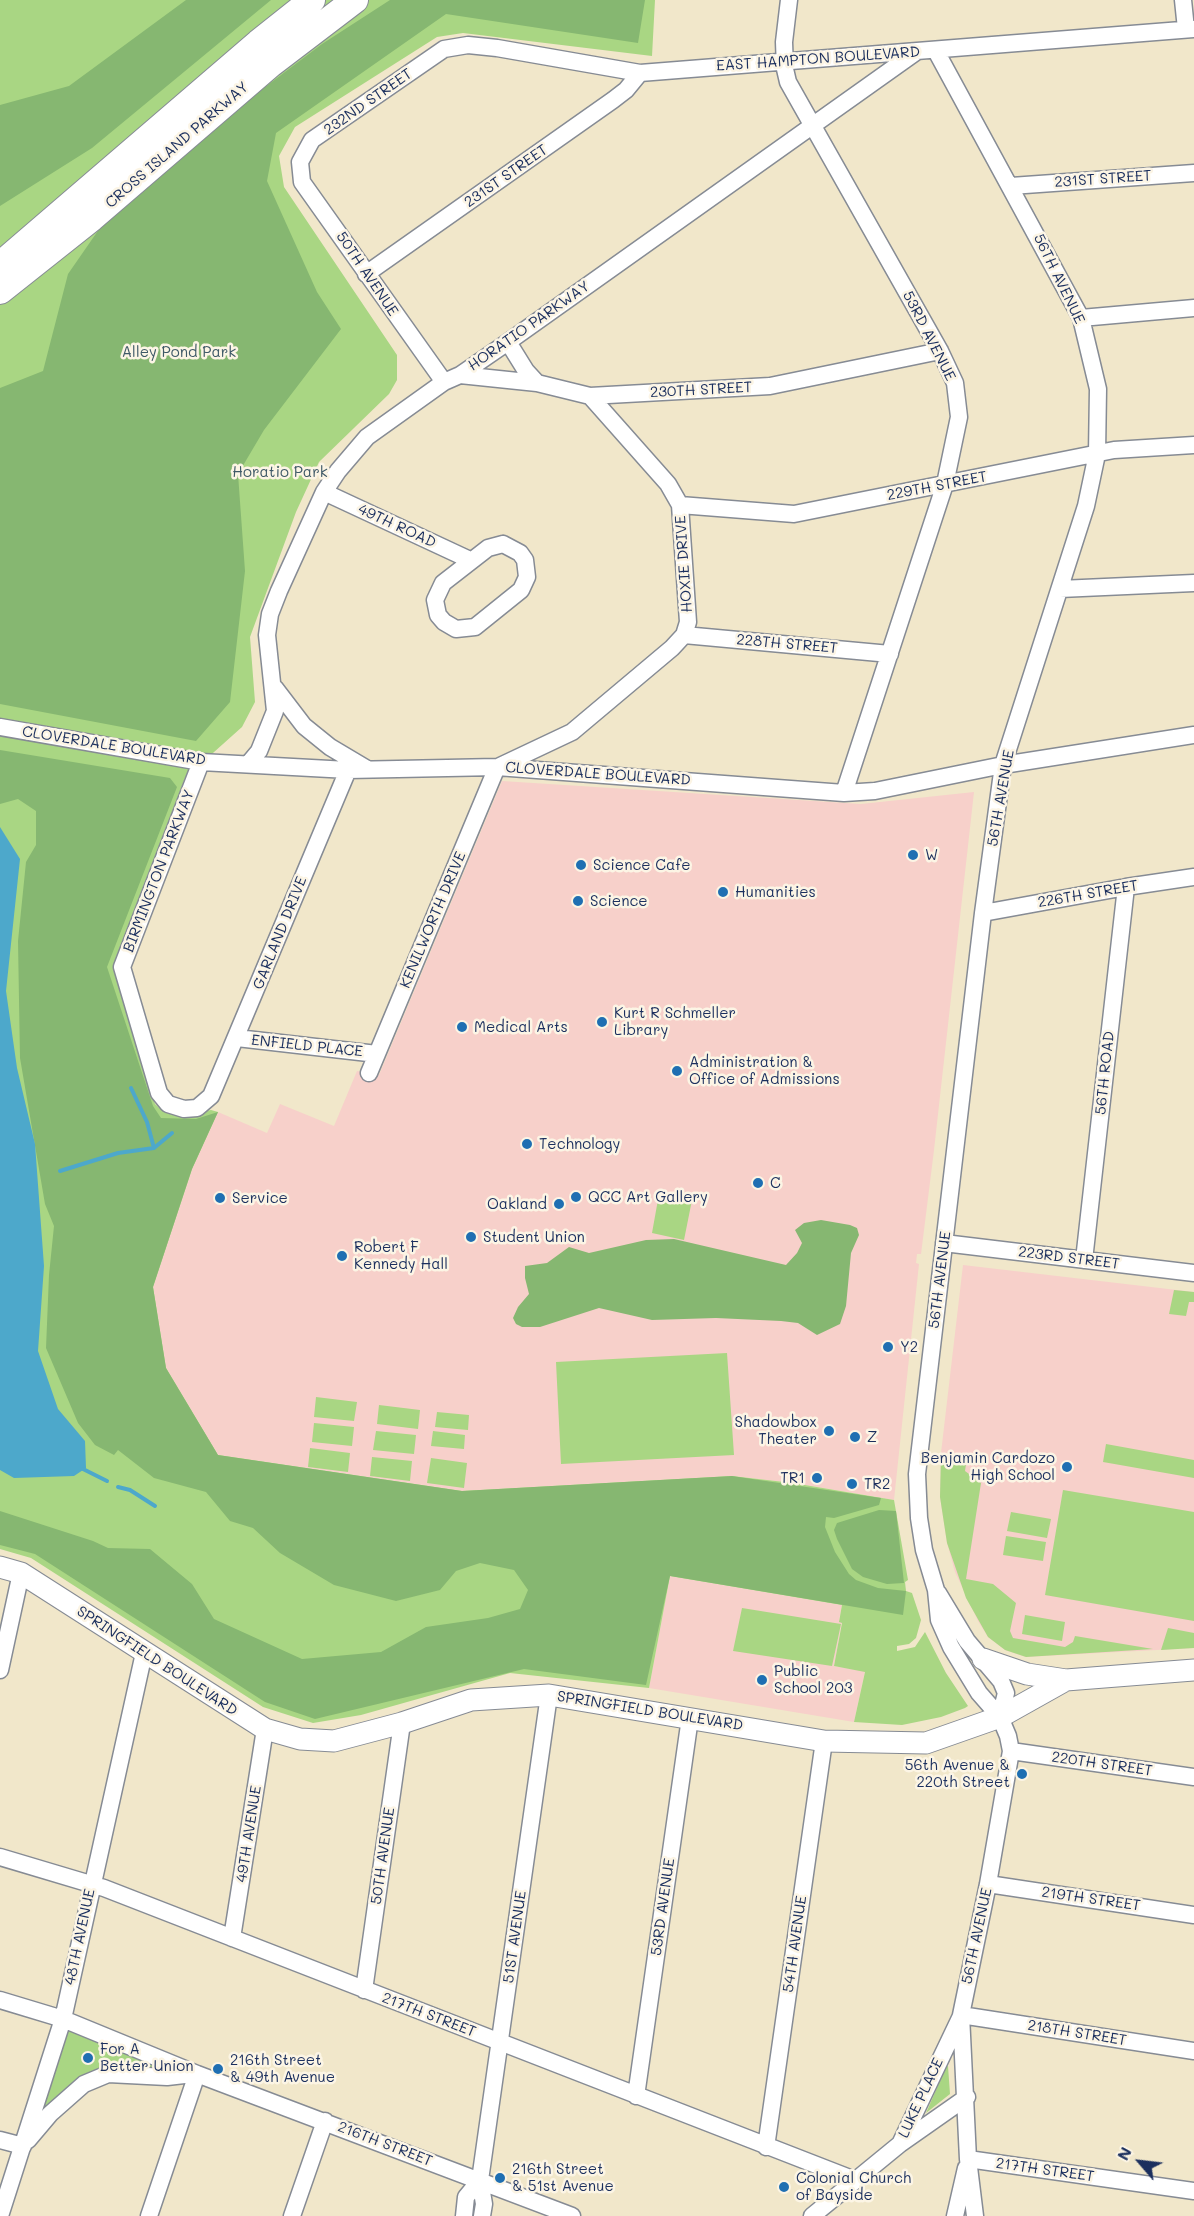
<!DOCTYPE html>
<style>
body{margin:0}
#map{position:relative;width:1194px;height:2216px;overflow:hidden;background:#f1e7ca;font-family:Mali,sans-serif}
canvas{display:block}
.north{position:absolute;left:1110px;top:2132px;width:60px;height:60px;-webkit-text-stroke:4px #fcf5e5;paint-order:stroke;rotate:298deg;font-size:16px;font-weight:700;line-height:24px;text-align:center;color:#1b2f5e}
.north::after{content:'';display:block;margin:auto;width:21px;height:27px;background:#1b2f5e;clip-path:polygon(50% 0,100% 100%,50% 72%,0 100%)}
</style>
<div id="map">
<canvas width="1194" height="2216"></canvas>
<div class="north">N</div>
</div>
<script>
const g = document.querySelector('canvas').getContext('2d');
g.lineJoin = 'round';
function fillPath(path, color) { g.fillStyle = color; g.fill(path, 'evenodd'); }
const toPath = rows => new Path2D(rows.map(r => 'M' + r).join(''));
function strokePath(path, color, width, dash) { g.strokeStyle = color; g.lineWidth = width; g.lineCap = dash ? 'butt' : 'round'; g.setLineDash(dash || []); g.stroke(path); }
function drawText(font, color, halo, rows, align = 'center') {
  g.font = font + ' Mali,sans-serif'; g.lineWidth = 5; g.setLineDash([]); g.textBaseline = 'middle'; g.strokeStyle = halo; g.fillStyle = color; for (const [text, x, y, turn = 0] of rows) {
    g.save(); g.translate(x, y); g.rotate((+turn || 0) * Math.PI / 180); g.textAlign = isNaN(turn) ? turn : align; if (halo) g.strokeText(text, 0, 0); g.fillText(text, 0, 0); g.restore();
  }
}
const built = toPath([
 [502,781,861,804,974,792,934,1150,921,1254,917,1254,916,1263,919,1264,894,1500,793,1483,732,1476,462,1491,218,1455,166,1368,153,1287,192,1169,218,1112,267,1133,280,1104,334,1126,357,1071,379,1075],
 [963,1265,1194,1292,1194,1648,1026,1657,1005,1650,988,1637,978,1621,955,1572,947,1543,940,1497,941,1453],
 [670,1576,842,1605,839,1621,842,1622,834,1666,865,1671,854,1722,649,1688]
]);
const green = toPath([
 [0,0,655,0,652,56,463,33,437,37,295,127,279,156,284,187,397,355,397,380,389,394,319,462,296,512,250,637,255,702,242,727,185,778,114,965,155,1104,164,1112,195,1113,211,1110,218,1112,192,1169,153,1287,166,1368,218,1455,462,1491,732,1476,793,1483,894,1500,908,1580,905,1582,906,1591,912,1593,921,1620,916,1638,909,1644,897,1646,897,1651,915,1647,925,1632,946,1673,968,1706,965,1708,941,1717,902,1725,854,1722,865,1672,834,1666,842,1623,839,1622,842,1605,670,1576,649,1688,510,1673,361,1715,313,1723,263,1707,31,1558,0,1549],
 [659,1194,692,1200,684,1240,652,1233],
 [1174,1290,1194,1292,1194,1302,1189,1302,1186,1316,1169,1314],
 [727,1353,734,1455,561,1464,556,1362],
 [316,1397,357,1402,354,1421,314,1417],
 [379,1405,420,1410,418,1429,377,1424],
 [437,1412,469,1415,468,1430,435,1427],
 [314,1423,354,1427,352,1446,312,1442],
 [376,1431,416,1435,414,1454,373,1450],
 [433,1431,465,1435,464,1449,431,1446],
 [1106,1444,1194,1460,1194,1478,1103,1462],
 [310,1448,350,1453,348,1472,308,1467],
 [941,1453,967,1457,965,1471,981,1483,966,1579,993,1584,1016,1603,1010,1631,1013,1638,1065,1647,1073,1642,1075,1636,1153,1649,1026,1657,1005,1650,988,1637,966,1598,947,1543,940,1497],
 [372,1457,412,1461,410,1481,370,1476],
 [431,1458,467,1463,464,1488,427,1483],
 [1063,1490,1194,1512,1194,1621,1045,1595],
 [1011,1512,1051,1519,1047,1538,1007,1531],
 [1006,1536,1046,1542,1043,1561,1003,1555],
 [742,1608,841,1624,832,1666,733,1651],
 [1025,1615,1065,1622,1062,1641,1022,1634],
 [1168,1628,1194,1633,1194,1648,1161,1650],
 [63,2019,197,2074,84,2084,23,2146],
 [948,2066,950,2094,926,2113,946,2067]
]);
const forest = toPath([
 [186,0,271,0,92,148,0,206,0,105,69,86],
 [390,0,645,0,638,43,446,14,276,133,267,181,317,292,341,329,264,430,238,474,245,571,230,702,196,741,0,704,0,388,43,371,68,274,111,212,170,159,322,44],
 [0,750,170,778,177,787,107,967,153,1106,161,1118,196,1119,218,1112,192,1169,153,1287,166,1368,218,1455,462,1491,732,1476,881,1498,879,1505,834,1518,826,1517,825,1527,835,1552,849,1574,856,1580,878,1588,906,1591,903,1615,670,1576,646,1685,524,1669,315,1719,265,1702,35,1554,0,1545,0,1511,93,1541,108,1548,150,1549,192,1584,214,1619,302,1659,381,1652,426,1627,488,1618,520,1609,528,1590,514,1570,480,1563,456,1571,440,1590,396,1601,334,1585,280,1553,253,1528,230,1521,206,1492,154,1478,118,1450,114,1455,95,1445,78,1423,46,1348,49,1275,54,1226,45,1204,20,1058,18,941,26,862,36,845,36,811,18,799,0,804],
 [821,1220,850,1225,857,1228,859,1235,851,1253,846,1306,840,1324,817,1335,798,1323,781,1321,716,1318,652,1320,599,1308,540,1327,522,1327,516,1324,513,1318,518,1307,529,1294,525,1278,525,1266,547,1263,569,1247,589,1253,646,1240,674,1239,786,1265,797,1253,802,1243,795,1230,804,1223],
 [879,1510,896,1511,904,1583,887,1584,863,1577,852,1569,837,1539,834,1530,837,1523]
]);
const water = toPath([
 [0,827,20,859,6,991,17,1068,35,1144,44,1266,38,1351,58,1409,85,1441,86,1468,74,1476,14,1478,0,1470]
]);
const stream = toPath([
 [154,1148,172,1133],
 [60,1171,118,1153,154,1148,147,1122,131,1088],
 [83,1469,107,1481],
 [118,1487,130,1490,155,1506]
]);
const minor = toPath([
 [789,0,784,42,785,69,788,82,940,351,955,383,959,417,945,484,844,793],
 [1183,0,1186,29],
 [936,51,1081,318,1098,389,1097,454,1086,506,1003,765,983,913,917,1474,919,1518,924,1550,936,1590,939,1620,951,1647,979,1693,1000,1717,1008,1736,1011,1751,988,1884,961,2015,968,2159,975,2216],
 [1011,186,1194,173],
 [366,274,613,100,626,90,640,73],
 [1081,318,1194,308],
 [508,342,526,371,537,383],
 [460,375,537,383,590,396,770,386,940,351],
 [444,382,302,182,300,162,312,140,444,49,468,45,497,48,640,73,1194,29],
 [324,492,470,560],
 [680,505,794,514,1114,450,1194,445],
 [503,544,520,553,525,560,527,577,521,590,475,627,456,629,444,622,438,615,435,600,443,583,488,548,503,544],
 [1060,589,1194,583],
 [684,635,890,654],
 [275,688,304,726,330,747,367,769],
 [0,727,201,762,348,770,497,767,844,793,875,791,1003,765,1194,735],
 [201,762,122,967,159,1093,168,1104,184,1109,197,1108,211,1096,348,770],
 [249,763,259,751,275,711,267,635,270,614,279,591,324,492,338,471,367,437,444,382,460,375,508,342,916,52],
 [500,766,572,732,672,648,684,635,688,622,680,505,668,484,590,396],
 [983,913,1126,887,1194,877],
 [237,1038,377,1054],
 [369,1073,497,767],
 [944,1243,1194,1273],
 [1084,1260,1126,887],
 [938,1593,967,1641,1001,1681,1006,1693,1000,1717],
 [0,1670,21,1573],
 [1011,1751,1194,1777],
 [0,1857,104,1888,855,2180],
 [988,1884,1194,1915],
 [232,1938,265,1729],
 [364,1990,402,1723],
 [0,2000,63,2019,197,2074,572,2216],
 [961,2015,1194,2051],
 [636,2096,690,1718],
 [0,2140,23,2146],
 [28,2140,50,2114,84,2084,108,2074,167,2077,193,2074],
 [901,2142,961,2016],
 [766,2147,824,1741],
 [968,2159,1194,2191],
 [0,2216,63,2019,144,1653],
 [149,2216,197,2074],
 [292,2216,325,2121],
 [464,2216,466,2197,480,2180],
 [482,2216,484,2204,480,2180,549,1695],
 [812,2216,900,2144,967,2097],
 [955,2216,966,2168]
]);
const major = toPath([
 [0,1567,21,1573,265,1729,300,1739,334,1741,402,1723,471,1700,549,1695,824,1741,926,1743,1000,1717,1066,1680,1194,1670],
 [983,1659,1027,1674,1066,1680]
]);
const highway = toPath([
 [0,265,258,43,312,0],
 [0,291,92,218,271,64,355,0]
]);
const markers = [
 [913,855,6,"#1f6fb2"],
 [581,865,6,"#1f6fb2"],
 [723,892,6,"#1f6fb2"],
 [578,901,6,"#1f6fb2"],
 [602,1022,6,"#1f6fb2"],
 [462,1027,6,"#1f6fb2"],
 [677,1071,6,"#1f6fb2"],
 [527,1144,6,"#1f6fb2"],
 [758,1183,6,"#1f6fb2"],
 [576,1197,6,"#1f6fb2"],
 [220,1198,6,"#1f6fb2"],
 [559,1204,6,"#1f6fb2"],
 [471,1237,6,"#1f6fb2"],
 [342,1256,6,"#1f6fb2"],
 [888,1347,6,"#1f6fb2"],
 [829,1431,6,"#1f6fb2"],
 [855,1437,6,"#1f6fb2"],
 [1067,1467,6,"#1f6fb2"],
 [817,1478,6,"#1f6fb2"],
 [852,1484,6,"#1f6fb2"],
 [762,1680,6,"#1f6fb2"],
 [1022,1774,6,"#1f6fb2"],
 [88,2058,6,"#1f6fb2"],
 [218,2069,6,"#1f6fb2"],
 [500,2178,6,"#1f6fb2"],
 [784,2187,6,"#1f6fb2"]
];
const streetNames = [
 ["EAST HAMPTON BOULEVARD",818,59,-4],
 ["232ND STREET",368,102,-35],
 ["CROSS ISLAND PARKWAY",177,145,-41],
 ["231ST STREET",506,176,-35],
 ["231ST STREET",1103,179,-4],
 ["50TH AVENUE",367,274,56],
 ["56TH AVENUE",1059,279,64],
 ["HORATIO PARKWAY",529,326,-35],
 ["53RD AVENUE",929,336,63],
 ["230TH STREET",701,390,-3],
 ["229TH STREET",937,486,-11],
 ["49TH ROAD",397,526,25],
 ["HOXIE DRIVE",684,564,-94],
 ["228TH STREET",787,644,5],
 ["CLOVERDALE BOULEVARD",114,746,9],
 ["CLOVERDALE BOULEVARD",598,774,4],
 ["56TH AVENUE",1001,798,-80],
 ["BIRMINGTON PARKWAY",159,871,-69],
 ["226TH STREET",1088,894,-10],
 ["KENILWORTH DRIVE",433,920,-67],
 ["GARLAND DRIVE",280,933,-68],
 ["ENFIELD PLACE",307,1046,6],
 ["56TH ROAD",1105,1073,-84],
 ["223RD STREET",1069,1258,7],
 ["56TH AVENUE",940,1280,-83],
 ["SPRINGFIELD BOULEVARD",157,1661,33],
 ["SPRINGFIELD BOULEVARD",650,1711,9],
 ["220TH STREET",1102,1764,8],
 ["49TH AVENUE",249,1834,-81],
 ["50TH AVENUE",383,1856,-82],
 ["219TH STREET",1091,1899,8],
 ["53RD AVENUE",663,1907,-82],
 ["56TH AVENUE",977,1936,-78],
 ["48TH AVENUE",80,1937,-78],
 ["51ST AVENUE",515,1937,-82],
 ["54TH AVENUE",795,1944,-82],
 ["217TH STREET",429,2015,21],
 ["218TH STREET",1077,2033,9],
 ["LUKE PLACE",921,2098,-65],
 ["216TH STREET",385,2144,21],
 ["217TH STREET",1045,2170,8]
];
const parkNames = [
 ["Alley Pond Park",179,352],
 ["Horatio Park",280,472]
];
const poiNames = [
 ["W",925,855],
 ["Science Cafe",593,865],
 ["Humanities",735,892],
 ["Science",590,901],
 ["Kurt R Schmeller",614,1013],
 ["Library",614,1030],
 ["Medical Arts",474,1027],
 ["Administration &",689,1062],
 ["Office of Admissions",689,1079],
 ["Technology",539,1144],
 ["C",770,1183],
 ["QCC Art Gallery",588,1197],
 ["Service",232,1198],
 ["Oakland",547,1204,"right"],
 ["Student Union",483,1237],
 ["Robert F",354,1247],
 ["Kennedy Hall",354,1264],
 ["Y2",900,1347],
 ["Shadowbox",817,1422,"right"],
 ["Theater",817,1439,"right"],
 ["Z",867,1437],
 ["Benjamin Cardozo",1055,1458,"right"],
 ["High School",1055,1475,"right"],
 ["TR1",805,1478,"right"],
 ["TR2",864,1484],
 ["Public",774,1671],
 ["School 203",774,1688],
 ["56th Avenue &",1010,1765,"right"],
 ["220th Street",1010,1782,"right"],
 ["For A",100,2049],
 ["Better Union",100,2066],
 ["216th Street",230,2060],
 ["& 49th Avenue",230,2077],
 ["216th Street",512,2169],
 ["& 51st Avenue",512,2186],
 ["Colonial Church",796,2178],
 ["of Bayside",796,2195]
];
fillPath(built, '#f7d0ca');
fillPath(green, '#a9d683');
fillPath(forest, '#86b771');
fillPath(water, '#4da8cb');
strokePath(stream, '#4da8cb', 4);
strokePath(minor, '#868b94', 19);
strokePath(major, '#868b94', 23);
strokePath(highway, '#868b94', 28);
strokePath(minor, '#fff', 16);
strokePath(major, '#fff', 21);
strokePath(highway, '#fff', 26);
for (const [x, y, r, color] of markers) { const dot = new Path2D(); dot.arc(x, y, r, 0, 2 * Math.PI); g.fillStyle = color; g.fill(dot); strokePath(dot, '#fcf5e5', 2); }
drawText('15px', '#1b2f5e', '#fcf5e5', streetNames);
drawText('15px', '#3e5967', '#fcf5e5', parkNames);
drawText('15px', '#1b2f5e', '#fcf5e5', poiNames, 'left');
</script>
